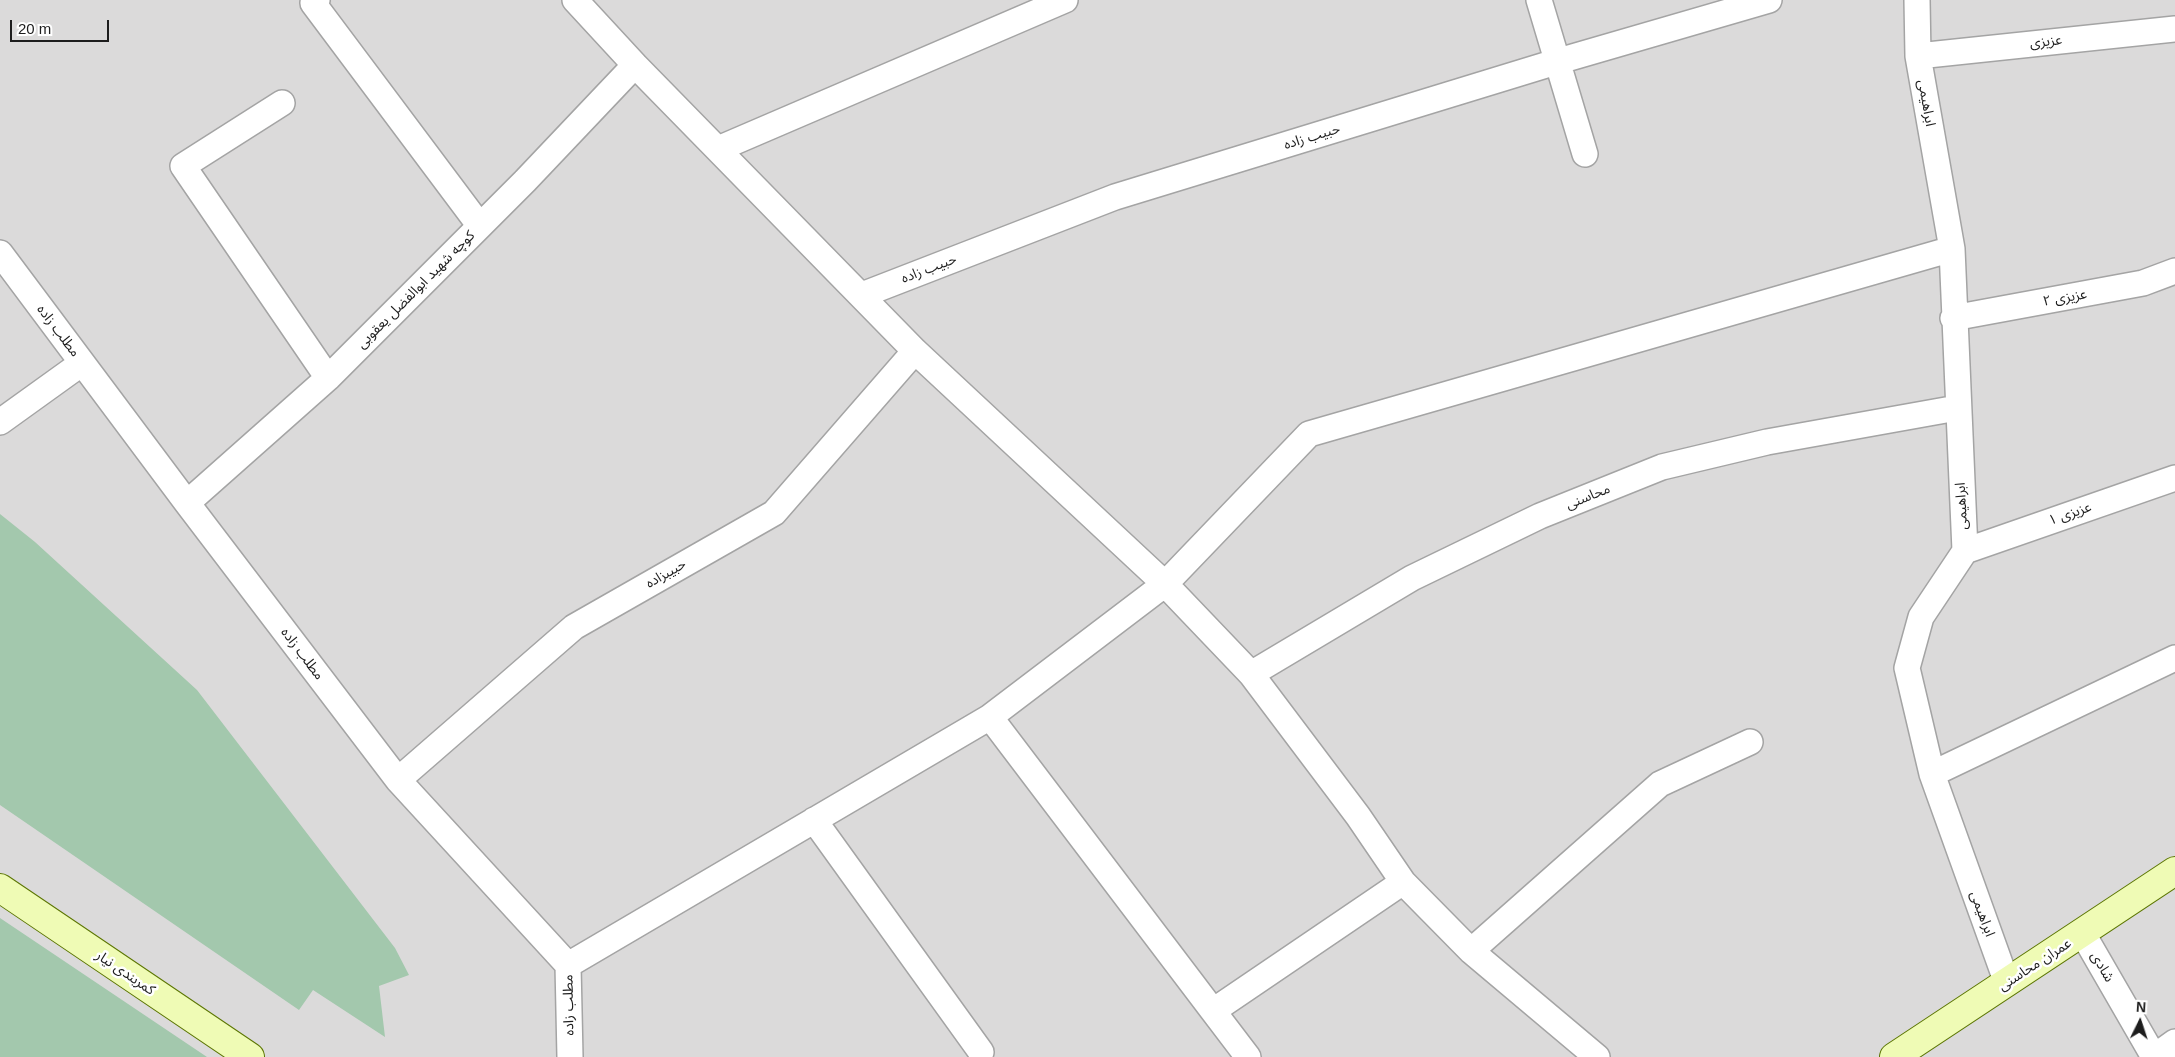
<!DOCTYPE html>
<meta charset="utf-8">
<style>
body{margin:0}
#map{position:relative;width:2175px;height:1057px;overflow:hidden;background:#efece3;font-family:Helvetica,sans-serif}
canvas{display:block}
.north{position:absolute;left:2115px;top:997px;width:50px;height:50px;-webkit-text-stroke:4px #fff;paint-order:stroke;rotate:4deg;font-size:14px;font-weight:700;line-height:20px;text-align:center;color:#1d1d1d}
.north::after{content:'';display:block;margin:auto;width:18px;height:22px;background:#1d1d1d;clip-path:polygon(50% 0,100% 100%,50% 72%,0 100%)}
.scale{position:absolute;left:10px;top:20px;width:99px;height:22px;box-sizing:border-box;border:2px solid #1d1d1d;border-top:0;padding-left:6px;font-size:15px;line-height:18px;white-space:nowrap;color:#1d1d1d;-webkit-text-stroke:4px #fff;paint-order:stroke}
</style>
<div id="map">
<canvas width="2175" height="1057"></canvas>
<div class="north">N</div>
<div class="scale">20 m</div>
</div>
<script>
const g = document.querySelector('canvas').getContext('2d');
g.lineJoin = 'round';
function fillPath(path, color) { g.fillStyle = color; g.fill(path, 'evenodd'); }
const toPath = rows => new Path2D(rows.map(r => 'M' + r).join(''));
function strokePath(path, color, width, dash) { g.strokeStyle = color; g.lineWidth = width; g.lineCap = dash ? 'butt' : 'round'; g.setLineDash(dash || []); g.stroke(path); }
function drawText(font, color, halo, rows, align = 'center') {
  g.font = font + ' Helvetica,"Noto Sans Arabic",sans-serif'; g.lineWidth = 5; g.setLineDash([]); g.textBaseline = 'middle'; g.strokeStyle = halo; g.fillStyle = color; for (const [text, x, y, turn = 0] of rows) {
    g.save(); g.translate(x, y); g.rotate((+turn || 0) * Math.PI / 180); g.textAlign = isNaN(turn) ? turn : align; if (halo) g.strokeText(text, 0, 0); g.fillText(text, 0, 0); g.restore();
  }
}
const residential = toPath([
 [0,0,2175,0,2175,1057,0,1057]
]);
const cemetery = toPath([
 [0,514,35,542,197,690,395,948,409,975,379,986,385,1037,313,990,299,1010,0,805],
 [0,918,207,1057,0,1057]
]);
const street = toPath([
 [317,0,313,3,480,226],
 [575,0,635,65,915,351,1165,584,1251,674,1358,816,1403,882,1471,951,1597,1057],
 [1539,0,1585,154],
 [1917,0,1918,56,1952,249,1965,551,1921,617,1907,668,1932,774,2007,983],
 [1918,56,2175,29],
 [282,103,183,166,328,378],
 [718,149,1065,0],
 [0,253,187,503,398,780,568,965,570,1057],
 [862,295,1115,197,1559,61,1769,0],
 [1953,318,2143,283,2175,271],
 [0,422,82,363],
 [187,503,328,378,525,181,635,65],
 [1965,551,2175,478],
 [1251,674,1412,578,1540,516,1662,467,1767,442,1957,408],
 [990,717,1165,584,1309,434,1952,249],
 [1932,774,2175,658],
 [398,780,574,627,774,513,915,351],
 [814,820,981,1052],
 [2083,934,2154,1057,2175,1042],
 [1471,951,1660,784,1750,742],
 [568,965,990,717,1213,1011,1403,882],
 [1213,1011,1248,1057]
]);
const secondary = toPath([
 [0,888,250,1057],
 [1894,1057,2175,871]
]);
const streetNames = [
 ["عزیزی",2046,42,-6],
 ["ابراهیمی",1926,103,80],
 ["حبیب زاده",1312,137,-17],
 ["حبیب زاده",929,269,-21],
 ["کوچه شهید ابوالفضل یعقوبی",416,290,-45],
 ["عزیزی ۲",2065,298,-10],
 ["مطلب زاده",58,331,53],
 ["محاسنی",1588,497,-22],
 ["ابراهیمی",1962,506,-93],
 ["عزیزی ۱",2070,514,-19],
 ["حبیبزاده",666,574,-30],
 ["مطلب زاده",302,654,53],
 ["ابراهیمی",1982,914,70],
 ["عمران محاسنی",2035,965,-33],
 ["شادی",2102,967,60],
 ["کمربندی نیار",125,973,34],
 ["مطلب زاده",569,1005,-91]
];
fillPath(residential, '#dbdada');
fillPath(cemetery, '#a3c8ad');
strokePath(street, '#a4a4a4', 28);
strokePath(secondary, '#5c7603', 30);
strokePath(street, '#fff', 25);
strokePath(secondary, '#effbb5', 28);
drawText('14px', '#1d1d1d', '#fff', streetNames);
</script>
